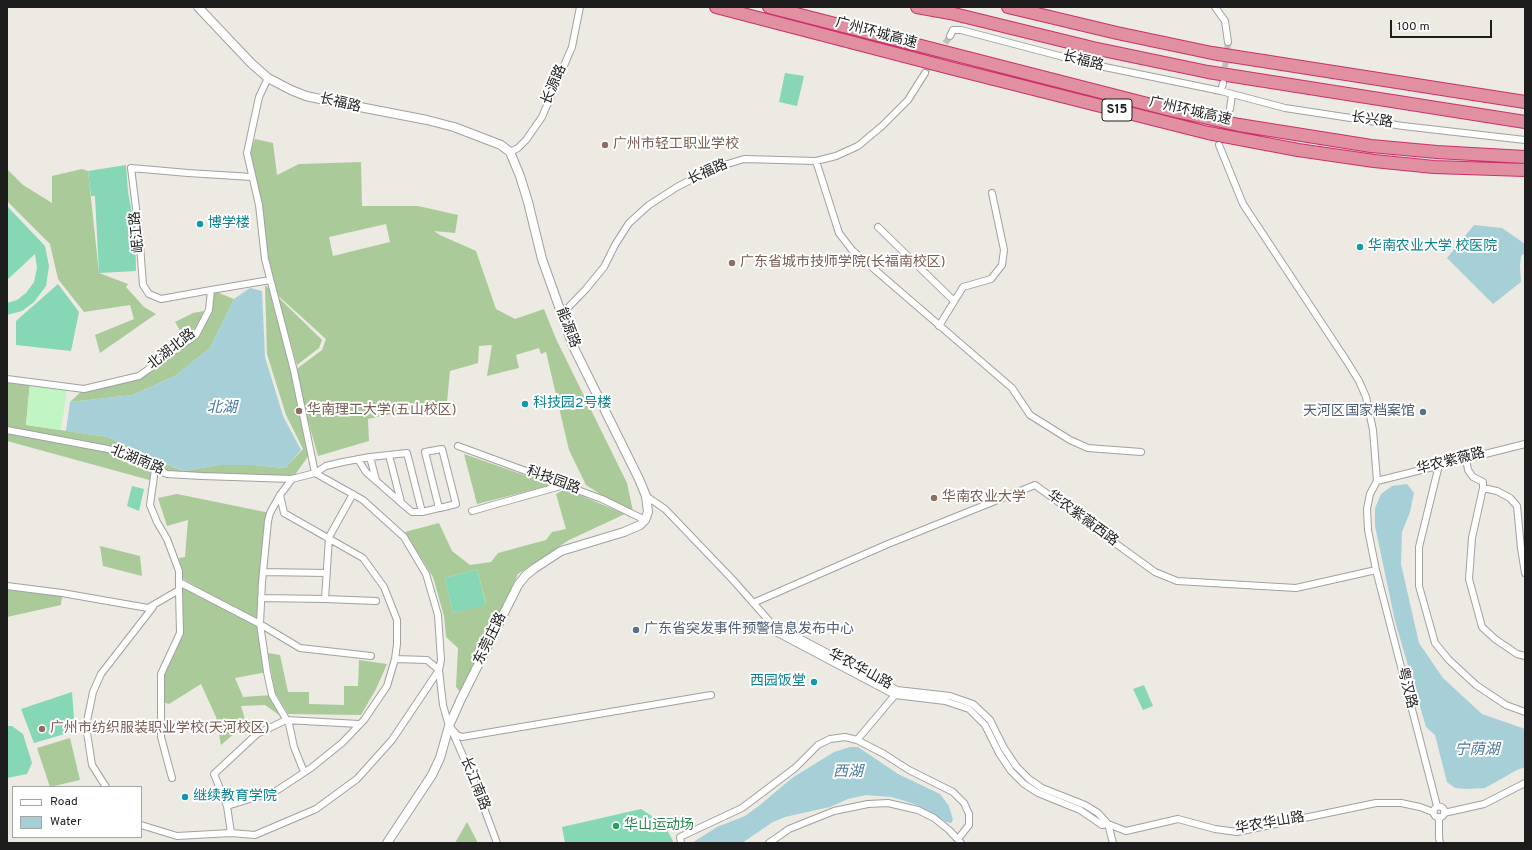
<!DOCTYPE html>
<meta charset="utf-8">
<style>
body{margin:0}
#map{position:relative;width:1532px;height:850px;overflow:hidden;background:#ede9e3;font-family:Overpass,sans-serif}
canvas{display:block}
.frame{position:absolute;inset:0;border:8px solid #1d1d1d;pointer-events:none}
.legend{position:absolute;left:12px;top:786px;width:130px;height:52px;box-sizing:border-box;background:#fff;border:1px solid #a5a5a5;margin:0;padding:5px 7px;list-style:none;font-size:12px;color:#1d1d1d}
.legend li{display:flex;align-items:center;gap:8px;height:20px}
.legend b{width:20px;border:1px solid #a5a5a5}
.scale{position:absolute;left:1390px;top:20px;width:102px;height:18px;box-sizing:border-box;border:2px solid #1d1d1d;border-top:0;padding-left:5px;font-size:12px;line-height:14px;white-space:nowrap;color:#1d1d1d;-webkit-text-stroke:3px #fff;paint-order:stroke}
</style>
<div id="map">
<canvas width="1532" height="850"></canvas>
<div class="frame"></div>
<ul class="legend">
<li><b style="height:5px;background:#fff"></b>Road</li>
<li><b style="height:11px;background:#a6cfd8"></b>Water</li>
</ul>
<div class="scale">100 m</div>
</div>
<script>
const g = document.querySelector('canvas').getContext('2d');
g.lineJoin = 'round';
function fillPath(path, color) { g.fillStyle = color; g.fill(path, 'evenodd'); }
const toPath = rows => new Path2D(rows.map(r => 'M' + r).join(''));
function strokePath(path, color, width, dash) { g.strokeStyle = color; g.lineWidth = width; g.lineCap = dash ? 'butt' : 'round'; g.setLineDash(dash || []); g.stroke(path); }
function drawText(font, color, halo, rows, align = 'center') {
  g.font = font + ' Overpass,"Noto Sans SC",sans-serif'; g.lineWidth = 4; g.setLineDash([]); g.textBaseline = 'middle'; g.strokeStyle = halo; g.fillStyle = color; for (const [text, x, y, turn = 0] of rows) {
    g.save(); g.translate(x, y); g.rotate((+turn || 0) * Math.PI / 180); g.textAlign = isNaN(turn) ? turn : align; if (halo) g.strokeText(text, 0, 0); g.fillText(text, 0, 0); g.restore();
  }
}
const forest = toPath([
 [255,139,273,143,277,175,299,164,361,162,362,206,418,206,458,215,455,233,434,231,440,235,476,251,496,309,515,319,544,309,556,339,627,483,634,516,586,485,569,450,546,352,541,354,539,348,516,355,519,368,487,376,492,345,479,346,478,363,450,371,447,402,368,419,369,441,318,456,294,371,322,350,326,339,274,292,248,156],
 [386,224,390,242,333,256,329,237],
 [7,169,23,185,52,203,52,176,82,169,88,171,99,273,128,284,126,287,144,307,156,314,100,353,95,335,134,319,130,305,84,312,58,279,50,244,7,201],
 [265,285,277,296,309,455,292,479,167,474,155,469,153,481,7,441,7,379,30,382,26,425,108,437,148,457,184,471,219,465,253,465,285,468,303,449,286,415,267,354],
 [211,290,234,299,210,348,175,376,133,395,70,402,84,389,139,376,196,335,207,313,195,329,184,337,175,322,193,313,209,310],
 [278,297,322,340,319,348,297,365],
 [464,454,552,485,477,504],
 [565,489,625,514,569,540,518,574,463,695,456,687,458,648,446,637,444,616,433,577,405,532,439,523,452,551,470,565,491,562,498,553,546,540,552,532,566,529,556,494],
 [477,569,486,604,453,613,445,578],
 [177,494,270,513,260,624,267,672,235,678,243,697,272,695,286,720,265,705,241,706,246,723,221,745,216,717,201,684,169,704,160,701,161,674,180,633,179,582,250,618,183,579,179,558,185,557,188,520,167,526,158,498],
 [100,546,140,556,142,576,103,566],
 [7,589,62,596,61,605,7,617],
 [268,653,280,655,288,692,309,692,309,704,344,705,344,686,358,686,359,660,387,664,376,689,361,715,288,714,275,692],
 [70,738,80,780,50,787,37,748],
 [467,822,478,843,455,843]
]);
const park = toPath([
 [30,384,67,389,61,430,26,425]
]);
const pitch = toPath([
 [785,73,804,76,797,106,779,102],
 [126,165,128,192,135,230,136,271,99,273,95,196,97,196,91,196,88,171],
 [7,206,45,246,49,266,46,286,34,302,22,311,7,315,7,303,17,300,26,293,34,282,37,268,35,254,7,280],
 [58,284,79,312,71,351,16,345,16,321],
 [132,486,144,489,139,511,127,506],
 [477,569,486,605,453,613,445,578],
 [1144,685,1153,706,1143,710,1133,689],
 [72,692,75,731,34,743,21,709],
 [7,726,12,726,23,734,32,763,27,774,7,778],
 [641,809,664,824,674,843,565,843,562,827]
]);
const water = toPath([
 [1474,225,1502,228,1525,244,1525,253,1521,256,1520,266,1521,282,1493,304,1447,258],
 [250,288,262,291,265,357,283,416,301,450,285,468,253,465,219,465,185,471,148,457,108,437,66,431,70,402,133,395,175,376,210,348,234,299],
 [1407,484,1414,493,1410,512,1402,532,1401,564,1419,643,1443,678,1482,714,1525,729,1525,767,1517,770,1485,788,1467,789,1455,788,1447,782,1435,735,1426,727,1395,621,1375,526,1375,508,1381,494,1392,486],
 [850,747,858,747,898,774,940,794,949,806,953,820,951,823,946,822,917,805,902,800,891,797,866,795,848,799,830,807,785,817,773,822,742,843,692,843,717,827,745,816,760,805,792,778,834,752]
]);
const minorTunnel = toPath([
 [925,73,950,36],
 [1224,76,1228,42],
 [1219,145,1230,109]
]);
const minor = toPath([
 [1215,7,1225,21,1228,42],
 [950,36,953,30,961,30,1090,64,1221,91,1285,108,1403,126,1525,140],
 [268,78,259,97,247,153,259,205,265,259,294,371,315,473,363,500,404,537,426,574,438,615,441,660,439,670,443,705,449,726,457,735,462,737,711,695],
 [1221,91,1223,83],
 [1230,109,1232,94],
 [1219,145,1243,204,1346,360,1359,381,1366,397,1373,430,1377,481,1370,494,1367,509,1368,530,1376,570,1437,806],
 [510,152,518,148,526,140,542,117,572,47,580,7],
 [816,161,839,233,852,250,1012,388,1030,415,1070,440,1088,448,1141,452],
 [878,227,954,301],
 [211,290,161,299,149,294,143,285,139,232,131,168,188,173,252,177],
 [562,314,586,289,604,267,615,245,629,223,649,205,677,187,711,169,744,159,816,161,836,156,858,146,882,126,908,100,925,73],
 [939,326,963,287,991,279,1002,265,1004,250,992,193],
 [7,379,84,389,139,376,196,335,209,310,211,290,270,280],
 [7,430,108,449,167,474,202,476,292,479,315,473,326,466,343,462,370,457,407,453,422,512,439,508,440,508,456,504,442,449,425,452,439,508],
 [458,446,602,499,645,520],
 [389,455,401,502],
 [370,457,376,480],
 [358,459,366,472,406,507,412,512,422,512],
 [1466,459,1468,470,1473,477,1483,482,1483,488,1472,538,1469,579,1482,627,1495,639,1517,654,1525,656],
 [1439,465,1419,547,1419,586,1435,643,1449,660,1476,685,1506,705,1525,712],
 [292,479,280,495,270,513,268,521,262,582,260,624,267,672,272,695,289,724,294,747,304,772],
 [1377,481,1525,444],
 [1483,488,1497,491,1510,498,1517,506,1521,548,1525,573],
 [353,494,329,537,325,599,376,601],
 [646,496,665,509,733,580,771,623,897,690,950,696,973,704,990,720,1004,748,1016,766,1029,779,1042,788,1085,805,1098,813,1108,824,1113,843],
 [472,511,564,485],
 [263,572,327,573],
 [179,582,260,624,300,648,371,656],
 [7,586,62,593,148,608,179,590,179,571,167,539,157,522,150,505,155,469],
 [261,598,325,599],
 [753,603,888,544,1035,485,1155,572,1177,581,1296,588,1376,570],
 [770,629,895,695,945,701,969,709,985,725,999,753,1011,771,1024,784,1038,793,1080,810,1102,825,1108,824,1126,831,1178,819,1215,829,1237,832,1376,803,1401,803,1420,807,1433,812],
 [453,733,475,784,497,843],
 [857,740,895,695,896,691],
 [172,778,161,737,161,674,180,633,179,590],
 [106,787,92,765,86,726,93,692,101,674,153,607],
 [227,806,214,774,257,734,286,720,359,724],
 '1433.5 812a5.5 5.5 0 1 1 11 0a5.5 5.5 0 1 1-11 0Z',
 [1444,813,1484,804,1525,783],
 [1439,817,1439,838,1440,843],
 [141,825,177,836,231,833,255,835,316,809,357,779,392,740,439,670,427,660,395,659],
 [231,833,227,806,276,791,311,768,342,743,364,720,387,686,395,659,397,644,397,620,384,587,363,558,284,513,280,495],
 [681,843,680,837,742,808,795,768,818,745,830,739,845,737,857,740,884,754,909,770,953,792,964,803,969,814,969,825,958,839],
 [769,843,789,829,834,811,868,804,888,803,918,810,934,818,949,830,961,843]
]);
const tertiary = toPath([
 [198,7,251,63,268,78,291,90,306,96,334,102,427,120,454,127,501,145,510,152,520,176,528,202,542,259,573,346,639,479,646,496,648,512,645,520,640,525,624,532,561,551,535,568,526,575,518,585,460,701,449,726,440,758,432,775,387,843]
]);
const motorway = toPath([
 [716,7,950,68,1208,133,1298,150,1374,161,1434,167,1525,170],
 [769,7,1171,110,1239,125,1371,146,1437,152,1525,157],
 [917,7,950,13,1093,48,1208,72,1525,122],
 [1008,7,1117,33,1212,53,1525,102]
]);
const markers = [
 [605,145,4,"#8d6e63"],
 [200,224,4,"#0f9aa8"],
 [1360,247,4,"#0f9aa8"],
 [732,263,4,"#8d6e63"],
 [525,404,4,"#0f9aa8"],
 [299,411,4,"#8d6e63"],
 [1423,412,4,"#5c6f8a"],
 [934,498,4,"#8d6e63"],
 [636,630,4,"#5c6f8a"],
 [814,682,4,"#0f9aa8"],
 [42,729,4,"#8d6e63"],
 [185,797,4,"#0f9aa8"],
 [616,826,4,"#2e9e5b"]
];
const shields = [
 [1117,110,30]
];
const shieldNames = [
 ["S15",1117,110]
];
const streetNames = [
 ["广州环城高速",876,34,15],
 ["长福路",1083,62,14],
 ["长源路",555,85,-67],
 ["长福路",340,104,13],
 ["广州环城高速",1190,112,13],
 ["长兴路",1372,121,8],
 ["长福路",708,173,-24],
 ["岷江路",138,232,-96],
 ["能源路",567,328,69],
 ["北湖北路",172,350,-38],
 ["北湖南路",137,461,22],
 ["华农紫薇路",1451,462,-14],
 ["科技园路",553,481,20],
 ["华农紫薇西路",1082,519,36],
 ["东莞庄路",491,639,-64],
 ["华农华山路",860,670,28],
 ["粤汉路",1406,688,76],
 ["长江南路",474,784,68],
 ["华农华山路",1270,824,-10]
];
const educationNames = [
 ["广州市轻工职业学校",613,145],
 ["广东省城市技师学院(长福南校区)",740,263],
 ["华南理工大学(五山校区)",307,411],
 ["华南农业大学",942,498],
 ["广州市纺织服装职业学校(天河校区)",50,729]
];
const cultureNames = [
 ["博学楼",208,224],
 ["华南农业大学 校医院",1368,247],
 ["科技园2号楼",533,404],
 ["西园饭堂",806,682,"right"],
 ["继续教育学院",193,797]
];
const serviceNames = [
 ["天河区国家档案馆",1415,412],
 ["广东省突发事件预警信息发布中心",644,630,"left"]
];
const leisureNames = [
 ["华山运动场",624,826]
];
const waterNames = [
 ["北湖",222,409],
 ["宁荫湖",1477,751],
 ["西湖",848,773]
];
fillPath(forest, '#aaca9a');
fillPath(park, '#c2f5c4');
fillPath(pitch, '#86d7b5');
fillPath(water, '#a6cfd8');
strokePath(minorTunnel, '#c3c0bb', 6, [6, 3]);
strokePath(minor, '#a1a1a1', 8);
strokePath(tertiary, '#a1a1a1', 10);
strokePath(motorway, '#cb306b', 14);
strokePath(minor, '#fff', 6);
strokePath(tertiary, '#fff', 8);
strokePath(motorway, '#e090a1', 12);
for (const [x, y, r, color] of markers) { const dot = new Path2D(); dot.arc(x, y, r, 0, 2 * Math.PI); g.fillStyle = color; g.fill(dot); strokePath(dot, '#fff', 1.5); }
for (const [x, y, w] of shields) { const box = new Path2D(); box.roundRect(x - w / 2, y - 11, w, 22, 3); g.fillStyle = '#fff'; g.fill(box); strokePath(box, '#1d1d1d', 1); }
drawText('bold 13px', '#1d1d1d', null, shieldNames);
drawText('14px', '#1d1d1d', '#fff', streetNames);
drawText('14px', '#785e54', '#fff', educationNames, 'left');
drawText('14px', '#0d838f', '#fff', cultureNames, 'left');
drawText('14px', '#4e5e75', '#fff', serviceNames, 'right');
drawText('14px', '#27864d', '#fff', leisureNames, 'left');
drawText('italic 15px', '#4d799e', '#fff', waterNames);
</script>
